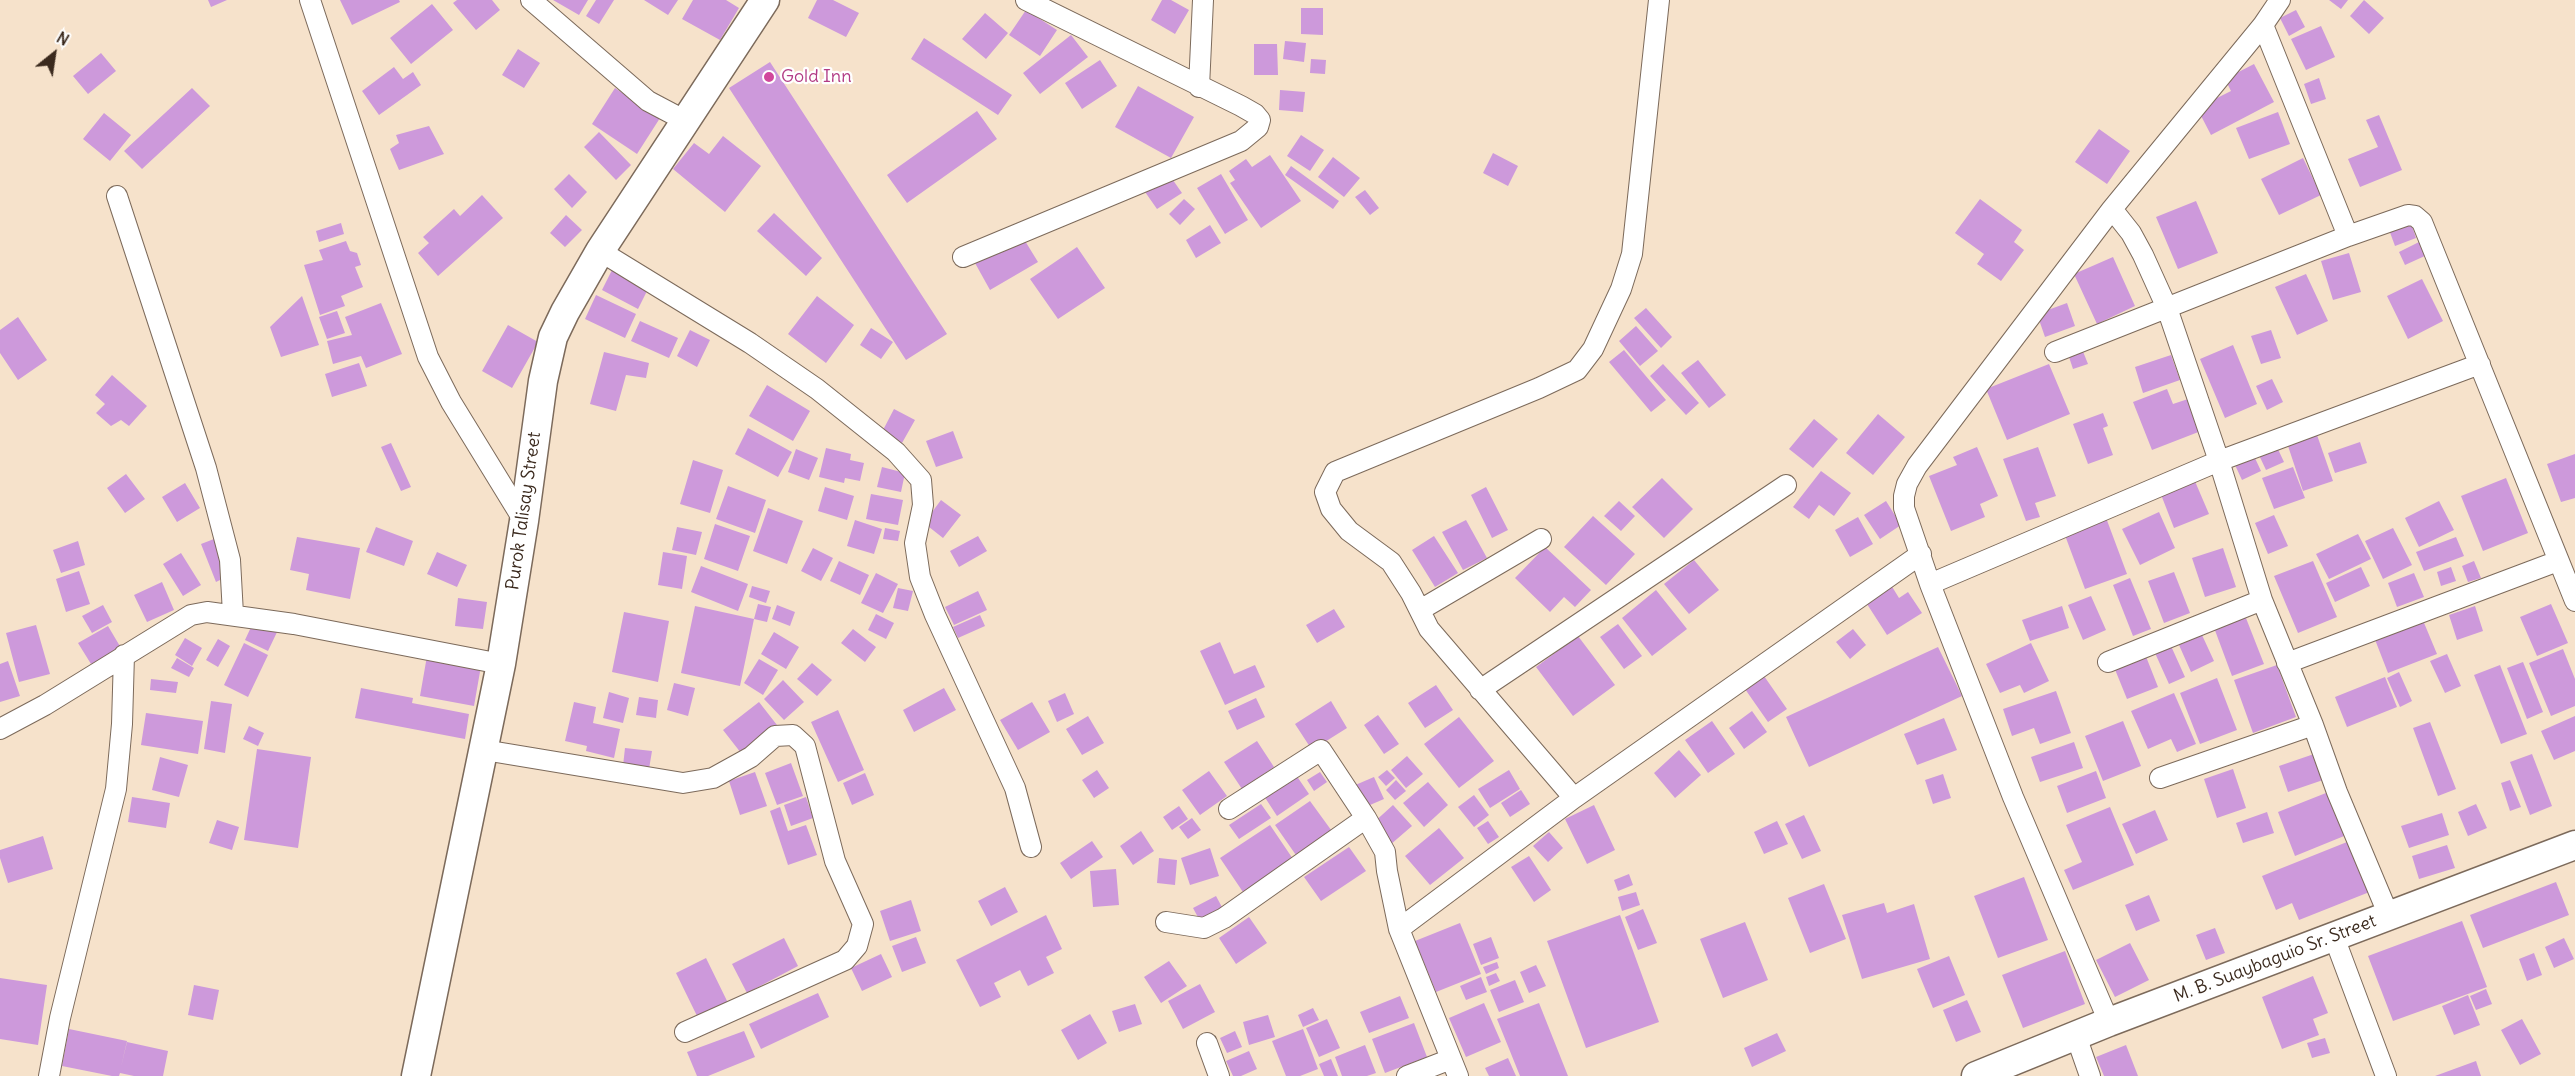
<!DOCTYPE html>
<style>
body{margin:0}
#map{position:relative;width:2575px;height:1076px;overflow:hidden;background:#f6e2cb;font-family:Delius,sans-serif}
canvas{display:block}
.north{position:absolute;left:24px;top:24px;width:60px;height:60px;-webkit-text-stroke:4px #fff;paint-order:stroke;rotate:30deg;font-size:16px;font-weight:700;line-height:24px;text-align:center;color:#3b2a1e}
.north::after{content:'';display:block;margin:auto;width:21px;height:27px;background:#3b2a1e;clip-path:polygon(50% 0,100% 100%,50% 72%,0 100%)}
</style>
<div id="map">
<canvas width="2575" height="1076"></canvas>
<div class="north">N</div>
</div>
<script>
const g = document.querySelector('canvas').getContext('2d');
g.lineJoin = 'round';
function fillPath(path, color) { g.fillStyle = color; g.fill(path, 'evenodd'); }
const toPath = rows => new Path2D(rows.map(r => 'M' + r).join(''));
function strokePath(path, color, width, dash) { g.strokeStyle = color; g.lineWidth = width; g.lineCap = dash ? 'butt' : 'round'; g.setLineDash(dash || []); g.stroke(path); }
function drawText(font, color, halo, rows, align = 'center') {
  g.font = font + ' Delius,sans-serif'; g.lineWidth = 4.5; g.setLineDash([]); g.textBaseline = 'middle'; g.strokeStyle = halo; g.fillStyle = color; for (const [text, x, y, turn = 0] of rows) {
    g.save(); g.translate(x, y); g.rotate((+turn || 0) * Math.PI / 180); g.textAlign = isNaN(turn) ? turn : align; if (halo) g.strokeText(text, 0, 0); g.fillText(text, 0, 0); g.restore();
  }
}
const building = toPath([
 [208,0,227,0,211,7],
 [340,0,399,0,400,2,352,25],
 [457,0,492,0,500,10,476,30,453,3],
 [553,0,588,0,579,15],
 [596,0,614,0,599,24,586,16],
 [644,0,678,0,668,15],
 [693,0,726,0,739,8,720,40,682,19],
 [817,0,833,0,859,13,846,37,808,18],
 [1162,0,1171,0,1189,10,1175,34,1151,20],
 [2329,0,2348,0,2341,9],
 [2364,0,2384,18,2369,34,2350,16],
 [432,4,453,30,411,64,390,38],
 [1301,8,1323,8,1323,35,1301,34],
 [1026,10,1057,30,1040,56,1009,35],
 [2296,10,2305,27,2289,36,2280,18],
 [985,13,1008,33,986,59,962,39],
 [2321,26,2335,57,2306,70,2291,39],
 [1071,35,1088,57,1040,94,1023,73],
 [924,38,1012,95,998,115,911,59],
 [1285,41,1306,43,1304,62,1283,59],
 [1254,44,1277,44,1278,75,1254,75],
 [518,49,540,63,524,88,502,75],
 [101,53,116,71,88,94,73,76],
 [1311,59,1326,60,1325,74,1310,73],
 [1100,60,1117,86,1082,109,1065,83],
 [770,62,947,334,906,360,729,88],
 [2254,64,2274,102,2211,135,2197,108,2231,91,2225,79],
 [394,67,403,79,413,72,421,85,379,115,362,91],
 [2319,78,2326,99,2311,104,2304,84],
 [1138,86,1194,117,1171,158,1115,127],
 [192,88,210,106,142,169,124,151],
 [615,88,660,118,637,154,592,124],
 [1280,90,1305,92,1303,112,1279,110],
 [977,111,997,139,907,203,887,175],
 [2278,112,2290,144,2249,159,2236,128],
 [104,113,131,135,110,161,83,139],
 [2379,115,2402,170,2360,187,2348,159,2378,147,2366,120],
 [429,126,444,154,399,170,390,149,399,143,396,135],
 [2099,129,2130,151,2107,184,2075,162],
 [599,132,631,165,616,180,584,147],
 [1301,135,1324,150,1310,171,1287,156],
 [723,136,761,166,725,212,673,169,694,143,709,154],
 [1493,153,1518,166,1508,186,1483,173],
 [1270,155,1301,201,1261,228,1230,183,1235,180,1229,171,1246,159,1252,167],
 [1333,157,1360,178,1344,197,1318,177],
 [2303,158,2321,195,2279,215,2261,179],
 [1291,166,1339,201,1333,209,1285,175],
 [1168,173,1182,193,1157,209,1143,189],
 [569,174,587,192,572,208,554,189],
 [1221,174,1248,220,1225,234,1197,188],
 [1365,190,1379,208,1370,215,1355,197],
 [482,195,503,218,438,276,418,253,429,243,423,237,454,209,460,216],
 [1184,199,1195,209,1180,225,1169,214],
 [1980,199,2022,230,2014,242,2024,250,2001,281,1977,264,1984,254,1955,233],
 [2196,201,2218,253,2178,269,2156,217],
 [774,213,822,258,806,276,757,231],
 [566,215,582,230,565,247,550,233],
 [2410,220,2416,238,2395,246,2388,227],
 [341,223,344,234,319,242,316,231],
 [1210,225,1221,243,1196,258,1186,240],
 [1022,236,1038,262,990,290,975,263],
 [346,241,350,251,357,253,361,265,355,267,363,287,341,296,345,306,320,315,304,265,323,260,319,250],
 [2421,241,2427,255,2405,265,2399,252],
 [1077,247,1105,288,1058,319,1030,279],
 [2349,253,2361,292,2333,300,2321,261],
 [2113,257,2135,306,2097,324,2074,274],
 [614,266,650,285,638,309,602,290],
 [2306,274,2328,321,2297,335,2275,287],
 [2422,279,2443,321,2408,339,2387,296],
 [596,295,636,314,625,338,585,319],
 [302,296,319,345,281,357,270,327],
 [817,296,854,325,826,363,788,334],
 [381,303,402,354,366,368,361,356,333,364,327,341,352,335,345,317],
 [2067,303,2075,326,2045,337,2037,314],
 [1646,308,1672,337,1661,348,1634,318],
 [337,311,345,333,327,339,319,317],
 [18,317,47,360,18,380,0,353,0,330],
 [640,321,678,338,669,358,631,341],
 [508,325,538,342,512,388,482,371],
 [1636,326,1658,351,1640,366,1619,341],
 [871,328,893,342,881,359,860,345],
 [690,330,710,340,697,367,677,356],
 [2271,330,2281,358,2261,364,2251,336],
 [2233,345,2257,404,2225,418,2200,359],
 [2082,349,2088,364,2073,369,2068,354],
 [1624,350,1666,400,1651,412,1609,362],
 [604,352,649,363,646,378,626,375,616,411,590,404],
 [2171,355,2180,380,2143,393,2135,367],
 [1698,360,1726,395,1709,408,1681,373],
 [359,363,367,386,332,397,325,374],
 [1663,364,1699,403,1686,415,1650,376],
 [2049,364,2070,414,2007,440,1986,389],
 [112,375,147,406,129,426,121,420,111,426,96,413,105,404,95,395],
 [2272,379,2283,402,2267,410,2256,386],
 [767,385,810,411,793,441,749,416],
 [2167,389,2173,404,2188,399,2201,431,2152,450,2133,402],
 [894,409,915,420,902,443,882,432],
 [2103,413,2108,426,2103,428,2113,455,2088,464,2073,424],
 [1878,414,1905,437,1873,475,1846,453],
 [1814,419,1838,439,1813,468,1789,449],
 [748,428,792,452,778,477,735,454],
 [953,431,963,458,936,467,926,441],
 [2317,435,2333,481,2303,491,2288,446],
 [2360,442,2367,463,2335,473,2328,453],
 [391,443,411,487,401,491,381,447],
 [2276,445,2284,462,2266,470,2258,453],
 [1977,447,1998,496,1980,504,1985,517,1951,531,1929,476,1957,465,1953,457],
 [2038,447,2056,496,2035,503,2040,517,2026,521,2003,459],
 [826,448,851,454,850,460,864,463,860,481,845,478,844,483,819,477],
 [796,449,818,458,809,480,788,472],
 [2575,454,2575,498,2561,502,2547,464],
 [2254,456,2261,471,2242,480,2235,465],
 [693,460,723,470,710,513,680,504],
 [882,467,905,473,901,492,877,487],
 [2293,467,2305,498,2274,509,2262,478],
 [1821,471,1851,493,1834,516,1819,505,1809,519,1793,507],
 [126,474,145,499,125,513,107,488],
 [1662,478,1693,509,1664,538,1632,507],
 [2506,478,2528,533,2483,551,2461,496],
 [2194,479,2209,514,2174,528,2160,492],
 [185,483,200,508,177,522,162,497],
 [728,486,766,500,755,533,716,519],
 [825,487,854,496,847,520,818,511],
 [1486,487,1508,530,1492,538,1471,495],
 [871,494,903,500,898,525,866,519],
 [941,500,961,515,943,538,924,523],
 [1619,501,1635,516,1621,531,1604,516],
 [1886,501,1901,525,1880,539,1864,515],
 [2439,501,2454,530,2419,547,2405,518],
 [768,508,803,521,787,564,753,551],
 [2159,512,2175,548,2140,565,2122,529],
 [2105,515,2127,574,2085,589,2063,530],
 [2274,515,2288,546,2268,554,2255,523],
 [1593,516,1635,554,1606,585,1564,547],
 [1858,517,1873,544,1850,557,1835,530],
 [855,520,882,529,874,554,847,546],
 [1466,520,1487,558,1463,570,1442,532],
 [715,524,750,536,738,571,704,559],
 [376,527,413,541,404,566,366,552],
 [677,527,702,532,696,555,672,550],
 [885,528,900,531,898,541,883,539],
 [2393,528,2412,565,2383,579,2365,541],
 [2358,534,2371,559,2329,579,2316,554],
 [978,536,987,551,959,567,950,551],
 [1434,536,1458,573,1435,587,1412,550],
 [297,537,360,548,350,599,306,590,309,574,290,570],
 [2456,537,2464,556,2424,571,2416,552],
 [214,539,228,576,216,582,201,544],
 [78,541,85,565,61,573,53,550],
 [1545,547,1591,590,1575,607,1564,597,1550,612,1515,578],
 [813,548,833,558,821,581,801,571],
 [2223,548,2236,587,2205,597,2192,558],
 [437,552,467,565,457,587,427,574],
 [663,552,687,556,682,589,658,585],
 [181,553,201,585,183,596,163,564],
 [1694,560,1719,590,1689,614,1664,584],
 [839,561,869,575,860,595,830,581],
 [2313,561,2337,617,2298,633,2274,576],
 [2474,561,2481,578,2468,582,2462,566],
 [701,566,748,584,738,611,691,592],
 [2361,567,2370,586,2335,602,2326,583],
 [2451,567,2456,581,2441,586,2437,572],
 [79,571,90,604,66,612,56,579],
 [2174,572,2190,613,2164,623,2148,581],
 [876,573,898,584,883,613,861,603],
 [2414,573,2424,597,2397,607,2388,583],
 [2130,578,2151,629,2133,636,2113,585],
 [162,582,174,610,147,622,134,595],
 [1891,585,1899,598,1908,592,1922,613,1887,635,1865,601],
 [752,586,770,591,766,603,749,597],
 [898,588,913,591,908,611,893,608],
 [1656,590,1687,629,1652,656,1622,618],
 [978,591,987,610,954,625,945,607],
 [2091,596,2106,630,2083,640,2068,605],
 [458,598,487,602,483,629,455,626],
 [758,604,771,607,767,622,754,619],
 [2551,604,2568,643,2537,656,2520,617],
 [103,605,112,622,92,633,82,616],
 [777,605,795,612,790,626,772,619],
 [695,606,754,619,740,686,681,673],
 [2062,606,2069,628,2030,641,2022,620],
 [2475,606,2483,631,2457,640,2449,615],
 [1334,609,1345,627,1317,643,1306,625],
 [624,612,669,621,658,682,612,672],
 [2244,613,2264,664,2232,676,2213,625],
 [876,614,894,623,886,639,868,630],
 [980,615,985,626,958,638,953,627],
 [2422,618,2437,654,2388,673,2374,637],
 [1618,624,1642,656,1624,669,1600,637],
 [36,625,50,674,19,682,6,633],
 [252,625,278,630,268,651,245,640],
 [108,626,121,648,91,664,78,643],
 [853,629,876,647,865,662,841,643],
 [1853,629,1866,645,1850,659,1836,642],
 [774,632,799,647,786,669,761,654],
 [2202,635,2214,661,2191,672,2179,645],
 [1578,636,1615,685,1573,716,1536,667],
 [185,638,202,648,192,666,175,655],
 [218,639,230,646,218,667,206,660],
 [1220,642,1234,674,1255,665,1265,687,1225,705,1200,651],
 [244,643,268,655,248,697,224,685],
 [2031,643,2049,681,2024,693,2020,685,2000,693,1986,664],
 [2171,646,2185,677,2169,684,2155,653],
 [1938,647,1962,696,1809,767,1786,717],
 [2563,649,2575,679,2575,706,2551,716,2529,663],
 [2145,654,2158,687,2127,699,2114,667],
 [2447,654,2461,686,2445,693,2430,661],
 [427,656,481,666,474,706,420,696],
 [177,658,194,668,189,677,171,668],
 [759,659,778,670,763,695,744,683],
 [8,661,20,696,0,702,0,664],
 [2523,662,2543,712,2527,719,2507,668],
 [812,663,832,680,817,696,797,679],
 [2277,665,2296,717,2253,733,2234,680],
 [2500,665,2527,734,2501,744,2474,675],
 [2399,672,2412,701,2400,707,2387,678],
 [1764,676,1787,709,1768,722,1745,689],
 [2385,677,2397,707,2347,727,2335,697],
 [2217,678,2237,730,2200,744,2180,693],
 [151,679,178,682,176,693,150,690],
 [783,680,804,702,784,720,764,699],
 [674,683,695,688,688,716,667,710],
 [1436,685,1453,710,1425,728,1408,703],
 [361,688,413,698,412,703,469,714,465,739,355,718],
 [944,688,956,710,914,732,903,710],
 [2056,691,2071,733,2040,744,2034,728,2012,736,2003,709],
 [609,692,629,698,623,723,603,718],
 [1065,693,1074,714,1057,722,1048,701],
 [2174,693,2196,744,2177,752,2171,739,2148,749,2131,711],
 [639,697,658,700,656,718,636,715],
 [1256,698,1265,717,1237,730,1228,711],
 [211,701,232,704,225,753,204,749],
 [1331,701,1347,728,1312,750,1295,724],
 [574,702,596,707,593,723,620,729,614,758,586,751,587,746,565,741],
 [759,702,777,725,741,753,723,730],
 [1032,702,1050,732,1018,750,1000,720],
 [838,710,864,770,838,782,811,722],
 [1752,711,1767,732,1744,749,1729,728],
 [146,713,203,721,198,754,141,745],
 [1378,715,1399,744,1384,754,1364,725],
 [1088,716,1104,743,1082,755,1066,729],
 [2575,716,2575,751,2554,760,2541,731],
 [1459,717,1494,761,1459,788,1424,744],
 [1944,718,1957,750,1917,765,1904,734],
 [1712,721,1735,754,1708,773,1685,740],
 [2123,721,2141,766,2103,781,2085,736],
 [2430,722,2456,789,2438,796,2413,728],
 [249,726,264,733,258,746,243,739],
 [1257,741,1274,767,1242,789,1224,762],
 [2074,742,2083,768,2040,782,2031,757],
 [625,748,652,751,649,769,623,766],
 [257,749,311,757,298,848,244,840],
 [1679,750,1701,775,1675,798,1654,773],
 [2314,754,2323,780,2288,792,2279,766],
 [2532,754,2552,806,2530,815,2510,762],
 [1407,756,1423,774,1406,788,1391,770],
 [160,757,188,765,179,797,152,790],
 [791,763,803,796,777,805,765,773],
 [2233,769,2246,808,2217,818,2204,779],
 [1097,770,1109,788,1094,798,1082,780],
 [1387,770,1395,778,1386,786,1378,777],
 [1509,770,1520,789,1490,808,1478,789],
 [1209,771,1227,796,1200,815,1182,790],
 [2096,771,2106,798,2067,813,2057,786],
 [755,772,767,806,740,815,729,781],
 [1320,772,1327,782,1314,791,1307,780],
 [865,773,874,795,852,805,843,783],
 [1943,774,1951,798,1933,804,1925,780],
 [1296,775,1309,794,1277,816,1264,796],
 [1374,777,1384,799,1363,808,1353,786],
 [1396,780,1406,791,1395,800,1386,790],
 [2510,780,2521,807,2510,811,2501,783],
 [1428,782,1448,805,1424,827,1403,803],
 [1521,790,1530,804,1510,817,1501,803],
 [2331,791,2349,834,2295,856,2278,812],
 [1474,795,1489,815,1474,827,1458,807],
 [132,797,170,803,166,828,128,822],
 [806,797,813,818,791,826,784,805],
 [1310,801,1334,834,1298,858,1275,825],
 [1261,804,1271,818,1239,839,1229,825],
 [2476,804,2487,828,2468,836,2458,812],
 [1393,805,1412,826,1390,845,1372,824],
 [1594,805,1615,850,1587,864,1565,819],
 [1179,806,1188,819,1172,830,1163,817],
 [780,807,788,831,806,825,817,855,788,865,770,811],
 [2110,807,2134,865,2073,890,2064,870,2082,862,2066,825],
 [2155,810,2168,840,2136,854,2122,824],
 [2267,812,2274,833,2243,843,2236,823],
 [2442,813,2449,835,2409,848,2401,826],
 [1804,815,1821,851,1802,859,1785,824],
 [1192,818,1201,830,1188,839,1179,827],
 [217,820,239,827,232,850,209,843],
 [1488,821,1499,837,1488,844,1477,828],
 [1777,821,1788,844,1764,854,1754,832],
 [1270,825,1295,862,1245,895,1220,858],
 [1439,828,1464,858,1430,885,1405,856],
 [1141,831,1154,851,1133,865,1120,846],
 [1549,832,1563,848,1548,862,1533,846],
 [43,836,53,869,8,883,0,858,0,850],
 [2352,840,2372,891,2299,920,2292,903,2276,910,2262,876],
 [1092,841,1103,857,1071,879,1060,863],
 [2447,845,2455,868,2419,879,2412,856],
 [1349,847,1366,871,1321,901,1304,877],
 [1210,848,1219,876,1190,885,1181,858],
 [1529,856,1551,890,1534,902,1511,867],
 [1159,858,1177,860,1175,885,1157,883],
 [1116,869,1119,905,1093,907,1090,871],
 [1629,874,1633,885,1618,891,1614,880],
 [2024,877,2048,940,1998,958,1974,896],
 [2556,882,2569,915,2483,948,2470,915],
 [1824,884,1846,939,1810,953,1788,898],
 [1005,887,1018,912,991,926,978,901],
 [1636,892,1640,905,1622,911,1618,897],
 [2149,895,2160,921,2136,931,2125,905],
 [1216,896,1223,909,1200,921,1193,908],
 [911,900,921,931,890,941,880,911],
 [1884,903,1887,913,1914,904,1930,959,1862,979,1842,915],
 [1643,909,1657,943,1638,950,1625,917],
 [1046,915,1062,949,1046,957,1054,973,1028,986,1020,970,994,983,1001,997,980,1007,956,960],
 [1620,915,1659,1022,1586,1048,1547,941],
 [1249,917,1267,943,1236,964,1219,938],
 [2462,921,2487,987,2393,1021,2368,956],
 [1745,922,1768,980,1723,998,1700,939],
 [1460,923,1481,974,1436,992,1415,941],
 [2215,928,2225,953,2206,960,2196,935],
 [916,937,926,963,902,972,892,946],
 [1491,937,1499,958,1481,965,1473,944],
 [784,938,798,966,747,993,732,964],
 [2564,938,2574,959,2554,968,2545,947],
 [2130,943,2149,980,2115,997,2096,960],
 [2065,951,2085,1004,2023,1028,2002,975],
 [2534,953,2542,975,2527,981,2519,959],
 [881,954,892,977,862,991,851,968],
 [1949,956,1965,995,1933,1008,1917,969],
 [706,958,729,1005,699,1020,676,973],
 [1169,961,1187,986,1161,1003,1144,977],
 [1497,962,1499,968,1486,974,1483,967],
 [1536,965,1546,986,1529,993,1520,972],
 [1496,973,1500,981,1489,986,1486,977],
 [2313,976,2328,1013,2313,1019,2319,1035,2282,1049,2262,997],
 [1481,977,1487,992,1466,1000,1460,986],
 [0,978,47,985,38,1045,0,1039],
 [1515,980,1524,1002,1499,1012,1490,990],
 [1200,984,1215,1012,1183,1029,1168,1001],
 [194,985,219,990,213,1020,188,1015],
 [2486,989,2492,1004,2476,1010,2470,996],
 [818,993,829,1017,761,1049,749,1024],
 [2468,995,2480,1025,2454,1035,2442,1006],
 [1400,996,1409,1018,1369,1033,1360,1012],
 [1967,1000,1981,1032,1956,1042,1943,1010],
 [1484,1003,1501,1042,1466,1057,1449,1018],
 [1539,1003,1568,1076,1520,1076,1497,1019],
 [1135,1004,1142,1024,1119,1032,1112,1011],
 [1313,1008,1319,1020,1303,1027,1298,1015],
 [1090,1014,1107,1043,1078,1060,1061,1030],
 [1268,1015,1275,1037,1249,1045,1243,1022],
 [1327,1019,1340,1048,1319,1057,1306,1028],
 [2522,1019,2541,1054,2520,1065,2501,1030],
 [1414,1023,1427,1057,1385,1073,1372,1039],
 [69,1029,127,1041,121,1067,127,1042,168,1051,163,1076,134,1076,120,1073,119,1076,112,1076,62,1066],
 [1303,1029,1318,1069,1300,1076,1286,1076,1272,1041],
 [744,1031,755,1057,708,1076,697,1076,687,1052],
 [1235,1031,1242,1047,1227,1053,1220,1038],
 [1777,1033,1786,1051,1752,1067,1744,1048],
 [2325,1038,2330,1053,2312,1058,2307,1043],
 [1365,1045,1376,1073,1367,1076,1342,1076,1335,1057],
 [2126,1045,2138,1076,2104,1076,2096,1057],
 [1249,1051,1257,1069,1241,1076,1233,1076,1226,1061],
 [1508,1058,1516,1076,1489,1076,1485,1068],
 [1331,1059,1338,1076,1324,1076,1319,1064],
 [2476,1061,2481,1076,2435,1076]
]);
const street = toPath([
 [310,0,428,357,451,402,524,521],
 [531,0,648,101,684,120],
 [2263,25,2348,236],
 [1199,87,1203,0],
 [117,196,206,468,230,560,233,614],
 [2112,209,2131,233,2143,255,2167,308,2219,461,2262,600,2313,725,2337,792,2389,916],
 [600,251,750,343,817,389,896,452,921,480,923,505,915,543,920,577,935,615,1015,788,1031,847],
 [963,257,1241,141,1258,127,1260,120,1255,114,1241,106,1026,0],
 [2055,352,2348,236,2408,215,2415,216,2422,222,2575,601],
 [1930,584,2219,461,2480,364],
 [1420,610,1541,539],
 [2108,662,2262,600],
 [2287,663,2558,561],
 [1480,690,1786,485],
 [0,729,45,705,191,615,207,612,294,624,501,664],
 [484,750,683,783,713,778,751,757,775,736,793,735,805,746,835,861,863,924,857,946,845,960,685,1032],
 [2160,778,2313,725],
 [1574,798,1429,629,1411,593,1391,562,1349,531,1331,509,1325,492,1335,472,1539,388,1577,370,1593,349,1621,289,1632,254,1659,0],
 [1229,809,1321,750,1366,818,1385,852,1387,871,1399,929,1458,1076],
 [1166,922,1204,928,1224,918,1366,818],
 [1399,929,1574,798,1921,554],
 [2334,937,2386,1076],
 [2109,1022,2013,797,1930,584,1904,508,1904,496,1907,484,1917,466,2112,209,2263,25,2280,0],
 [2076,1036,2090,1076],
 [1207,1043,1219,1076],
 [49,1076,60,1018,116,789,122,724,124,655],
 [1407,1076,1451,1059]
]);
const secondary = toPath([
 [416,1076,501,664,524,521,543,381,553,337,565,312,600,251,765,0],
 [1976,1076,2109,1022,2575,845]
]);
const markers = [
 [769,77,6,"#d1479c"]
];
const hotelNames = [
 ["Gold Inn",781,77]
];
const streetNames = [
 ["Purok Talisay Street",524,511,-82],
 ["M. B. Suaybaguio Sr. Street",2275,959,-21]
];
fillPath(building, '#cd99db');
strokePath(street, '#7c6a5b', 22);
strokePath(secondary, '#7c6a5b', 31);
strokePath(street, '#fff', 20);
strokePath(secondary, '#fff', 28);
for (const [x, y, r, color] of markers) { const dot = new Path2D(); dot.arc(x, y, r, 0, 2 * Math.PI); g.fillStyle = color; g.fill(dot); strokePath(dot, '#fff', 2); }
drawText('18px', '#b23c85', '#fff', hotelNames, 'left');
drawText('18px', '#3b2a1e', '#fff', streetNames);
</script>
